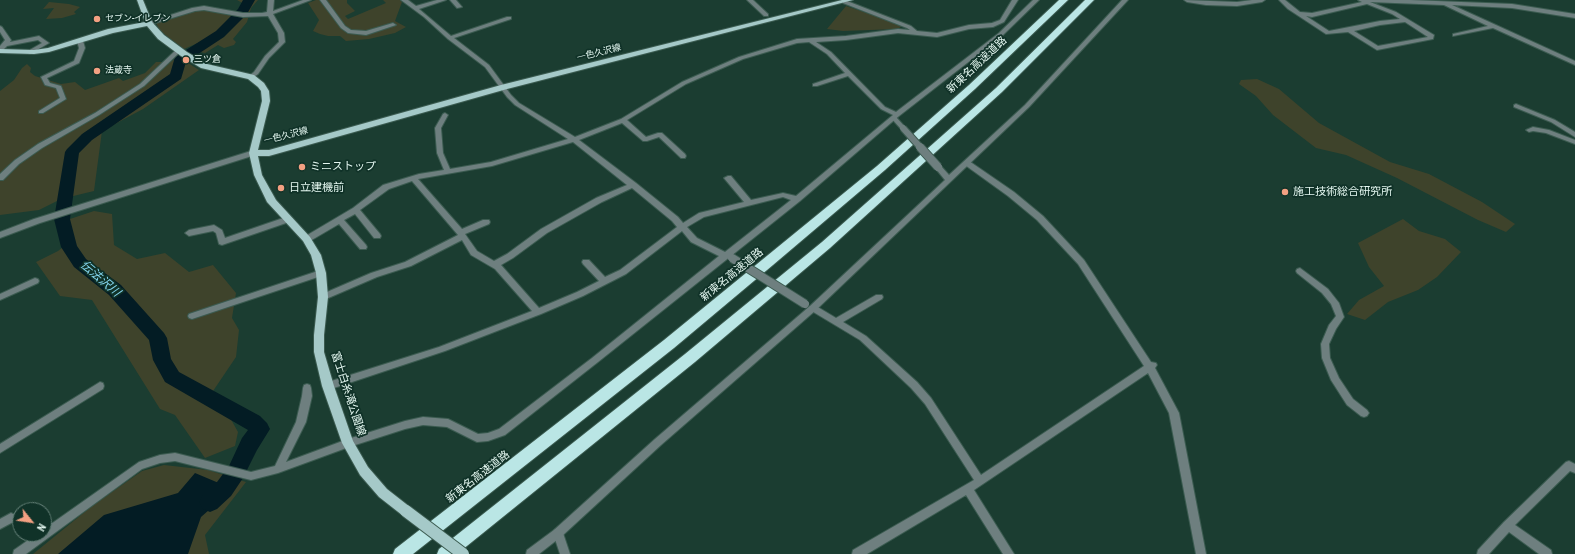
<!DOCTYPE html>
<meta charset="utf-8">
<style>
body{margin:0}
#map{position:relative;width:1575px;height:554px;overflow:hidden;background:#1b3d31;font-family:"Archivo Narrow",sans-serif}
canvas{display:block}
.north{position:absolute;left:12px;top:502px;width:40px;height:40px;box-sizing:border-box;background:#103228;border:1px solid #658178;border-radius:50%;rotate:120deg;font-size:11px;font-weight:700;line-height:16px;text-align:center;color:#e4f7f0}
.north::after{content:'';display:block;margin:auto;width:14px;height:18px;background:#f3a082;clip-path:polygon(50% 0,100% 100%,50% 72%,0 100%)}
</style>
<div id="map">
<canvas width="1575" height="554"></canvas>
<div class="north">N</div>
</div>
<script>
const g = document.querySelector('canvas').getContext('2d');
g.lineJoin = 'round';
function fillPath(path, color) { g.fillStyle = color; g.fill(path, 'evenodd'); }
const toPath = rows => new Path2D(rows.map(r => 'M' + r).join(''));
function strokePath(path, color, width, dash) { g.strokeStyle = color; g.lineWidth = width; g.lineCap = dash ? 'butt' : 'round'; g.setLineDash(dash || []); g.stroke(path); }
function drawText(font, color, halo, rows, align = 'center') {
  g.font = font + ' "Archivo Narrow","Noto Sans JP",sans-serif'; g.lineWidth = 3.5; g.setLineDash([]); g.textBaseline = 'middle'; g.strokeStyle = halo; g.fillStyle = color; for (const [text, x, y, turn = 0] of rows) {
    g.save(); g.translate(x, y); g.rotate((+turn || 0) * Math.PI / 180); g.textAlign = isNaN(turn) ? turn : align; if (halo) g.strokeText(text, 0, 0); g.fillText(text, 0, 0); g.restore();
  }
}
const green = toPath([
 [237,0,258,0,251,8,247,22,233,39,236,42,234,45,224,48,218,45,205,53,192,50,222,35,246,5],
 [316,0,347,0,347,3,355,11,345,16,348,19,386,3,383,0,400,0,402,2,395,21,406,27,395,33,369,39,346,41,340,36,328,36,320,34,313,31,319,20,308,3],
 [49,2,69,4,80,7,74,12,76,14,62,18,46,19,54,8,43,9],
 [846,6,903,25,898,29,843,31,827,29],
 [196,11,208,11,232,15,217,32,205,40,184,49,160,31,156,23,179,14],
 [179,57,199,70,143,109,102,131,94,191,61,199,39,210,0,215,0,91,14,80,22,68,27,64,31,68,30,72,35,76,61,84,75,82,85,90,119,78,123,81,145,73,156,62,170,62],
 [1257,79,1279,89,1319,123,1390,162,1429,174,1482,202,1515,224,1506,232,1478,220,1397,178,1346,155,1316,148,1273,115,1256,96,1239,84,1241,80],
 [94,211,112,214,114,245,137,259,165,253,189,272,213,265,236,293,232,318,239,330,236,357,209,397,223,405,238,432,235,446,205,458,175,415,160,409,92,300,60,296,36,262,58,251,72,240,63,231,70,219],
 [1403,219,1419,231,1445,239,1461,252,1437,277,1418,290,1388,302,1365,320,1347,314,1359,300,1384,286,1369,267,1358,243],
 [164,465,208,470,246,482,205,535,209,554,33,554,92,506,142,471]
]);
const water = toPath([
 [195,473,233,489,201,517,188,554,58,554,104,515,178,493]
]);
const river = toPath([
 [243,0,255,0,247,14,224,37,186,62,181,79,92,140,79,153,70,219,77,246,86,259,121,285,164,333,167,338,171,359,179,372,260,416,267,423,270,429,257,450,243,478,231,496,217,509,210,512,203,509,199,502,203,495,217,482,229,466,242,438,248,430,165,382,153,360,149,340,109,295,74,267,61,247,54,219,65,152,67,149,82,134,170,74,175,57,216,31,238,9,243,0]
]);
const minor = toPath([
 [268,0,274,0,273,11,303,0,311,0,273,14,284,33,285,42,269,58,258,74,251,79,249,78,249,76,254,72,265,56,279,42,278,33,268,16,243,17,204,10,195,11,149,25,146,23,192,8,204,6,243,13,262,13,267,12,268,0],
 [320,0,326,0,345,26,351,30,366,31,393,23,396,25,366,35,348,33,341,28,320,0],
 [401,0,408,0,416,6,437,0,446,0,419,9,451,36,507,17,511,17,511,19,454,38,489,65,511,95,519,103,575,137,621,119,682,82,739,57,797,39,846,36,898,29,910,30,907,28,843,3,843,1,847,1,911,26,917,31,937,33,969,25,992,23,1000,20,1012,0,1018,0,1004,22,993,27,969,29,937,37,898,33,846,40,816,42,831,52,885,107,896,112,999,33,1033,0,1039,0,1003,35,899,116,800,201,598,362,505,435,488,441,477,442,447,427,423,425,405,429,349,447,278,473,251,480,175,461,160,463,142,469,26,554,13,554,14,550,37,534,44,534,44,529,139,462,160,455,175,453,251,472,275,466,296,422,302,396,303,388,304,385,307,384,310,385,311,388,312,396,306,422,286,462,348,439,405,421,423,417,448,419,478,434,488,433,499,429,592,358,719,256,691,242,682,231,626,274,583,296,541,314,445,351,328,390,325,389,324,386,325,383,439,347,532,311,495,269,471,255,462,240,411,266,377,277,326,299,320,299,319,297,320,295,371,273,405,262,458,235,412,181,389,189,360,210,380,234,381,236,380,238,374,238,355,214,344,220,366,245,367,247,366,249,360,249,339,224,310,241,304,241,303,239,304,237,353,208,383,185,419,174,444,170,437,153,435,128,443,114,445,113,448,115,441,128,443,153,450,169,491,162,568,139,515,105,507,97,485,67,448,39,424,17,401,0],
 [809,42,827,54,845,73,813,84,813,86,817,86,848,76,881,109,893,115,796,196,783,193,751,200,731,176,728,176,724,178,744,202,699,213,683,223,678,217,636,183,579,140,622,123,643,141,647,141,659,137,681,158,685,158,686,156,685,154,662,133,658,133,646,137,627,120,686,84,743,59,797,43,809,42],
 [573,142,627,185,596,198,541,229,507,254,494,261,477,251,465,234,489,224,490,222,489,220,483,220,462,229,418,179,492,166,573,142],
 [632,188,672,221,677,227,620,270,605,277,589,260,583,260,582,262,583,264,599,281,577,292,539,308,501,265,513,258,547,233,602,202,632,188],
 [783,197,791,200,725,252,697,238,687,227,704,217,783,197],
 [450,0,456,0,462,7,457,8,450,0],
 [747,0,753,0,768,14,768,16,764,16,747,0],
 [1184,0,1237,2,1252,0,1265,0,1262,2,1237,6,1206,5,1187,2,1184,0],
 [1279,0,1285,0,1300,12,1312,13,1362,2,1358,0,1410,0,1512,4,1575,14,1575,18,1512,8,1452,5,1575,61,1575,65,1493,28,1453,36,1453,34,1488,26,1444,5,1370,2,1396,12,1434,35,1433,39,1377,50,1348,32,1326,34,1288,9,1279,0],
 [1367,4,1392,14,1400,19,1380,21,1329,31,1306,16,1312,17,1367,4],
 [1405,22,1428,37,1378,46,1354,31,1380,25,1405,22],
 [0,26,2,27,11,40,10,42,39,36,49,43,30,54,28,53,28,51,42,43,38,40,7,46,2,51,0,52,0,46,5,40,0,32,0,26],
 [80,39,83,41,85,48,79,63,47,78,50,83,61,86,66,99,43,113,39,113,39,111,60,98,56,88,45,85,41,77,74,61,79,48,77,41,80,39],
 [179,48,181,49,181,51,144,86,99,115,42,148,19,164,3,180,0,180,0,174,15,160,38,144,95,113,140,84,177,49,179,48],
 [1516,104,1555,120,1575,132,1575,137,1551,122,1514,107,1514,105,1516,104],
 [1533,127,1549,130,1575,140,1575,144,1546,133,1533,131,1529,132,1526,130,1533,127],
 [965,161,969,161,1014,192,1043,216,1084,260,1151,362,1156,363,1157,365,1155,368,1179,413,1206,554,1196,554,1169,413,1148,373,974,490,1014,554,1003,554,966,495,867,554,852,554,853,550,974,480,925,404,911,388,860,340,810,310,809,308,810,306,816,306,836,318,876,295,882,295,883,297,882,299,843,322,866,336,917,382,931,398,981,475,1144,366,1078,264,1037,220,1008,196,965,165,963,163,965,161],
 [289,216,293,219,292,221,222,245,219,244,216,233,213,231,189,236,185,233,189,230,214,225,222,230,225,238,289,216],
 [1300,268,1328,289,1339,303,1344,317,1336,329,1329,344,1330,358,1339,378,1353,399,1367,410,1369,413,1367,416,1364,417,1361,416,1347,405,1331,380,1322,358,1321,344,1329,325,1336,316,1331,304,1322,293,1297,273,1296,271,1297,269,1300,268],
 [321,270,325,273,324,275,192,319,189,318,188,316,189,314,321,270],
 [35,278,38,279,39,281,38,283,0,300,0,294,35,278],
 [100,382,103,383,104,386,103,389,0,453,0,444,100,382],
 [1569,461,1575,464,1575,473,1570,471,1515,525,1551,550,1552,554,1539,554,1509,532,1489,554,1477,554,1478,550,1504,522,1566,462,1569,461],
 [11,513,15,515,16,518,15,521,0,529,0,519,11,513],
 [558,528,562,530,570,554,560,554,553,533,554,530,558,528]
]);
const tertiary = toPath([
 [1122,0,1128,0,1029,107,816,310,661,445,562,536,539,554,526,554,527,550,554,530,655,439,810,306,945,180,936,169,934,167,936,165,940,165,949,175,1025,105,1122,0],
 [894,116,896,117,905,127,905,129,901,129,892,119,892,117,894,116],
 [251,151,255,151,256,153,255,155,40,223,0,238,0,232,34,219,251,151]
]);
const primary = toPath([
 [137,0,143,0,152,22,164,35,187,52,207,64,254,75,264,83,269,91,270,101,258,150,269,150,501,85,842,0,853,0,507,89,269,156,258,156,262,175,276,200,310,237,321,255,326,273,328,297,324,335,324,352,334,386,353,441,368,467,387,489,410,507,412,511,410,515,406,517,402,515,379,497,360,475,342,443,322,386,314,352,314,335,318,297,316,273,311,255,303,241,267,202,254,175,249,153,262,101,261,91,258,87,248,79,201,68,181,56,158,39,147,26,113,33,49,52,34,54,0,53,0,49,34,50,48,48,108,29,145,22,137,0]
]);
const motorway = toPath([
 [1059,0,1068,0,975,89,885,170,773,265,674,348,413,554,393,554,395,549,664,340,877,166,969,85,1059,0],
 [1085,0,1094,0,1002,92,830,248,695,362,457,554,437,554,439,549,685,354,822,242,996,88,1085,0]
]);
const tertiaryBridgeFar1 = toPath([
 [903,128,921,148]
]);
const tertiaryBridge = toPath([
 [920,147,938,167],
 [732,258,805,304]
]);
const primaryBridge = toPath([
 [406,511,463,554]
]);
const markers = [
 [97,19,4,"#f3a082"],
 [186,60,4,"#f3a082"],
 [97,71,4,"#f3a082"],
 [302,167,4,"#f3a082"],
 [281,188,4,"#f3a082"],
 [1285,192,4,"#f3a082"]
];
const farPoinames = [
 ["セブン-イレブン",105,19],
 ["三ツ倉",194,60],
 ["法蔵寺",105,71]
];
const farStreetnames = [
 ["一色久沢線",599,53,-14],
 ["一色久沢線",286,136,-14]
];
const streetNames = [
 ["新東名高速道路",977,65,-43],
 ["新東名高速道路",732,275,-39],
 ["富士白糸滝公園線",348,394,72],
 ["新東名高速道路",478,477,-38]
];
const poiNames = [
 ["ミニストップ",310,167],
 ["日立建機前",289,188],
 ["施工技術総合研究所",1293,192]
];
const waterNames = [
 ["伝法沢川",100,279,41]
];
fillPath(green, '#3e432b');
fillPath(water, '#031c24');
fillPath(river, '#031c24');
strokePath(minor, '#3b5b50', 2);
strokePath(tertiary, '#3b5b50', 2);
strokePath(primary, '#3b5b50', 2);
strokePath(motorway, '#3b5b50', 2);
fillPath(minor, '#6e7f7f');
fillPath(tertiary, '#6e7f7f');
fillPath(primary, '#a5c9c8');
fillPath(motorway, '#bae6e5');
strokePath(tertiaryBridgeFar1, '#3b5b50', 8, []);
strokePath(tertiaryBridge, '#3b5b50', 10, []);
strokePath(primaryBridge, '#3b5b50', 14, []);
strokePath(tertiaryBridgeFar1, '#6e7f7f', 6);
strokePath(tertiaryBridge, '#6e7f7f', 8);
strokePath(primaryBridge, '#a5c9c8', 12);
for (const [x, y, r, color] of markers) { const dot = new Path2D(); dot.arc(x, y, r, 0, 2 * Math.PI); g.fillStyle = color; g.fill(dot); strokePath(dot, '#103228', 1.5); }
drawText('9px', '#e4f7f0', '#103228', farPoinames, 'left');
drawText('9px', '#e4f7f0', '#103228', farStreetnames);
drawText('11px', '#e4f7f0', '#103228', streetNames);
drawText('11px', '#e4f7f0', '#103228', poiNames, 'left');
drawText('italic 12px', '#85d7f1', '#103228', waterNames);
</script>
